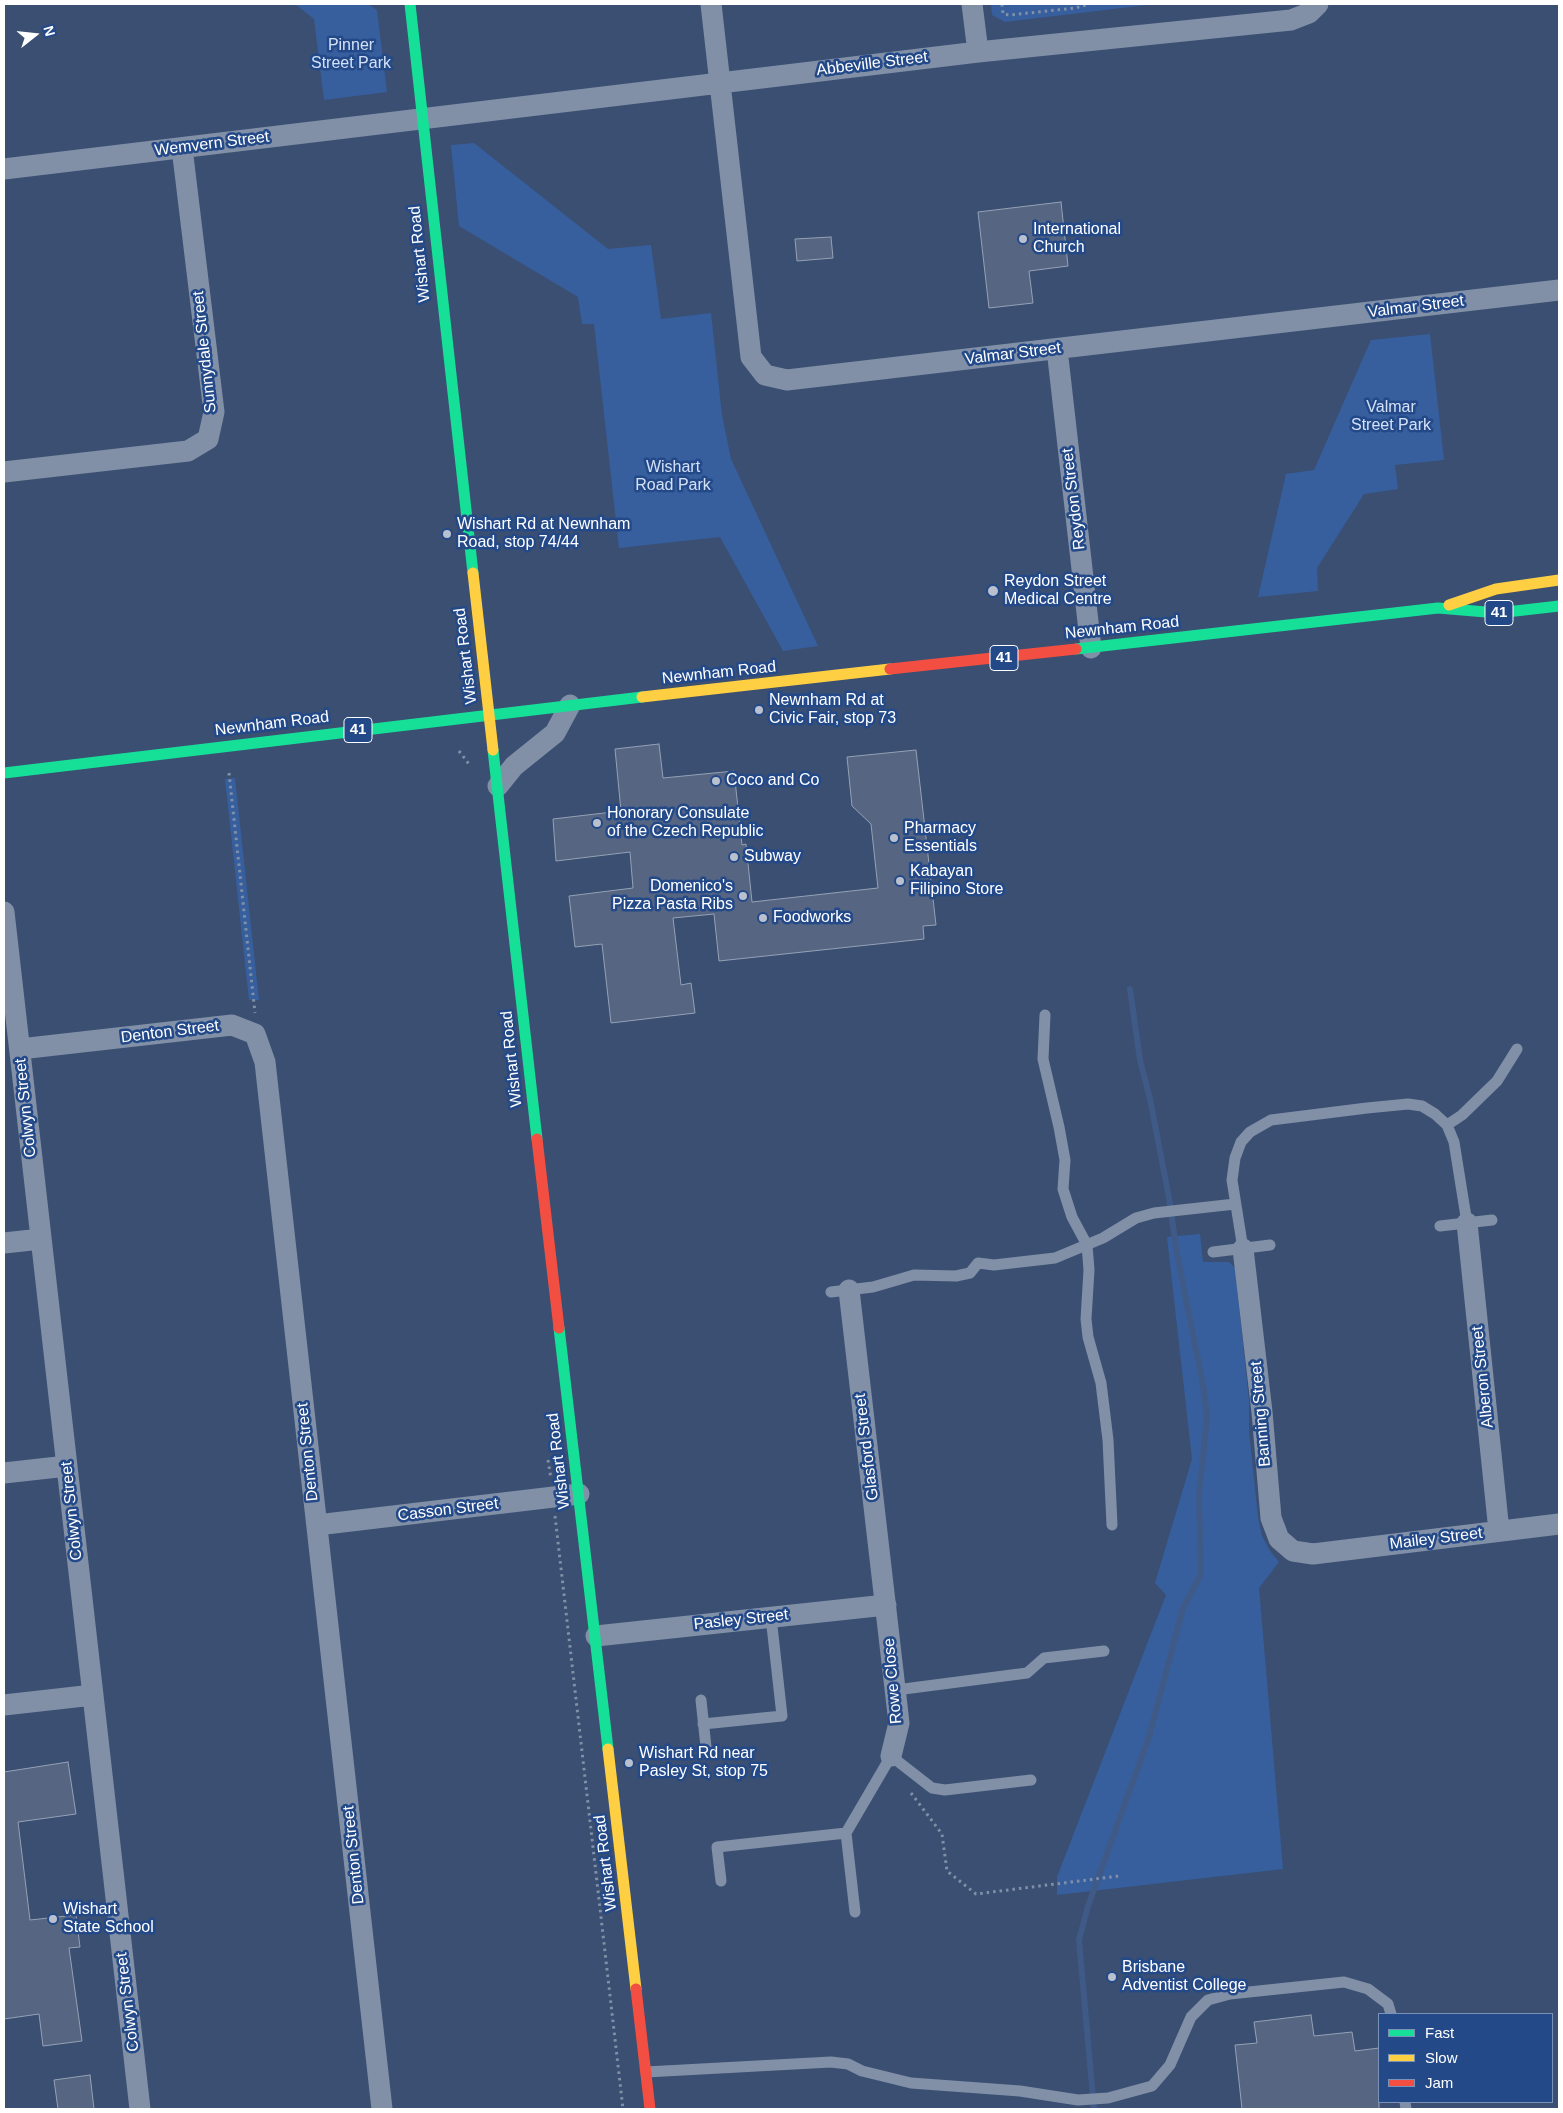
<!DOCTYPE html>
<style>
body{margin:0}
#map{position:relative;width:1563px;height:2113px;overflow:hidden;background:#3a4f72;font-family:Arial,sans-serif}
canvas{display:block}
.frame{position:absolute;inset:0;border:5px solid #fff;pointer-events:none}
.legend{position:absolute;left:1378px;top:2013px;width:175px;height:90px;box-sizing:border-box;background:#234989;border:1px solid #7b92b8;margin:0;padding:6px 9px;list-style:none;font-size:15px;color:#fff}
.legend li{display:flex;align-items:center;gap:10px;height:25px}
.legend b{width:25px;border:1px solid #7b92b8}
.north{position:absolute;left:10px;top:10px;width:50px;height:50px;-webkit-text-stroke:4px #234989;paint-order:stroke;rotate:74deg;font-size:14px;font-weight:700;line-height:20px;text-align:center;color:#fff}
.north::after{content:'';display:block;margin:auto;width:18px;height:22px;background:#fff;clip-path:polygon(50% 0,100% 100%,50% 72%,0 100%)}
</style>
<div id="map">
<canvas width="1563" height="2113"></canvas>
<div class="frame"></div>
<ul class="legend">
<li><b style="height:6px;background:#16e098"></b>Fast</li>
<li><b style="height:6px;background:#ffcf43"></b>Slow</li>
<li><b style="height:6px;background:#f24e42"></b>Jam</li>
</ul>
<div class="north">N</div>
</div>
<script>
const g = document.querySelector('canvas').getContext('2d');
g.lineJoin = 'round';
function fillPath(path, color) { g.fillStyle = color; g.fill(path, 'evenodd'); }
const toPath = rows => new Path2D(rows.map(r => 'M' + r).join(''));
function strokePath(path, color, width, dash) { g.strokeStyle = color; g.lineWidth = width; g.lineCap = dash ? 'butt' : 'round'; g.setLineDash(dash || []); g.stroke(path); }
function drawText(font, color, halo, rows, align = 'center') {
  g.font = font + ' Arial,sans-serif'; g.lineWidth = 5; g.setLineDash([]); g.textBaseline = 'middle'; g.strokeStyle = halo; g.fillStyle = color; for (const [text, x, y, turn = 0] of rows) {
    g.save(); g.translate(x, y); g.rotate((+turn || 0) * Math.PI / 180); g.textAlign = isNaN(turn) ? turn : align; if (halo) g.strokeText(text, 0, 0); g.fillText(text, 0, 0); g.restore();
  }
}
const green = toPath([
 [295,4,368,4,377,10,387,92,324,100,314,19],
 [991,4,1155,4,1005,22,992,15],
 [474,143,608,249,651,245,661,319,711,313,722,415,731,459,818,646,783,651,720,537,619,548,594,324,582,324,578,297,459,226,451,145],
 [1430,334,1444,460,1395,465,1398,489,1364,494,1317,568,1318,591,1258,597,1286,474,1314,470,1371,340],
 [235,778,259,1000,249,1000,225,779],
 [1200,1234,1203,1262,1229,1262,1235,1268,1249,1401,1249,1431,1258,1517,1262,1536,1270,1551,1279,1562,1259,1588,1283,1869,1057,1895,1057,1877,1166,1595,1155,1583,1192,1459,1167,1237]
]);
const stream = toPath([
 [1094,2109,1079,1940,1088,1906,1149,1737,1183,1608,1201,1574,1199,1496,1207,1417,1203,1385,1177,1254,1169,1198,1150,1099,1140,1060,1130,989]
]);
const building = toPath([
 [1061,202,1068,266,1029,271,1033,303,989,308,978,212,1061,202],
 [831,237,833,258,797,261,795,239,831,237],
 [659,744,663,778,734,771,742,845,746,844,752,902,878,888,871,824,852,806,847,757,916,750,936,925,923,926,924,939,719,961,714,914,673,918,681,985,691,983,695,1013,611,1023,602,944,575,947,569,896,633,888,630,852,556,861,553,819,621,811,615,749,659,744],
 [68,1762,76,1814,18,1822,30,1920,76,1915,80,1947,69,1948,82,2041,43,2046,39,2014,4,2019,4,1772,68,1762],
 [1311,2015,1314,2036,1352,2032,1355,2051,1379,2048,1379,2109,1242,2109,1235,2045,1257,2043,1254,2022,1311,2015],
 [90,2075,94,2109,58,2109,54,2080,90,2075]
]);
const path = toPath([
 [1002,4,1003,14,1010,15,1075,8,1090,4],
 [459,751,469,764],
 [229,773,255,1013],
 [548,1460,551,1479],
 [555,1516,623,2109],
 [911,1793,942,1834,947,1871,976,1894,1119,1876]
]);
const lane = toPath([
 [1045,1015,1043,1059,1059,1127,1065,1160,1063,1189,1072,1217,1087,1245,1089,1270,1086,1319,1088,1337,1101,1383,1108,1440,1112,1525],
 [1447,1125,1462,1115,1497,1081,1517,1049],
 [1440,1226,1492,1220],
 [1243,1249,1232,1180,1235,1158,1241,1142,1250,1132,1271,1120,1367,1108,1408,1104,1422,1106,1435,1114,1447,1125,1454,1142,1467,1223],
 [1213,1252,1270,1245],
 [831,1292,873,1287,914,1275,956,1276,970,1273,978,1263,994,1265,1055,1258,1103,1238,1136,1218,1154,1213,1235,1204],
 [896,1690,1027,1673,1044,1658,1104,1651],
 [701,1700,706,1747],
 [703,1724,782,1716,771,1617],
 [846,1833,855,1912],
 [721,1881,717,1847,846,1833,891,1756,932,1788,945,1790,1031,1780],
 [646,2072,831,2062,848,2064,862,2071,911,2083,1020,2091,1078,2100,1108,2098,1152,2086,1170,2065,1191,2017,1208,2000,1230,1994,1344,1982,1368,1989,1388,2004,1391,2014],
 [1405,2102,1406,2109]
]);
const street = toPath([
 [711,4,751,357,765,375,787,380,1559,290],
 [972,4,978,52],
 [4,169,978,52,1291,20,1309,13,1318,4],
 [1057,349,1091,648],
 [4,472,188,451,208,439,214,412,182,148],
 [498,786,514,766,555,733,570,705],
 [4,912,140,2109],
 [20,1049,232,1025,255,1034,265,1062,382,2109],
 [1467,1223,1499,1531],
 [4,1243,41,1239],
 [1243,1249,1262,1412,1271,1518,1279,1539,1293,1551,1313,1554,1559,1524],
 [849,1290,899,1723,891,1756],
 [4,1473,67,1466],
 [317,1525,579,1494],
 [596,1636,886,1605],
 [4,1705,93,1695]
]);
const fast = toPath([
 [410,4,473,573],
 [1076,649,1438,608,1498,613,1559,606],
 [493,750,537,1139],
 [4,773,642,697],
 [559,1328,608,1749]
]);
const slow = toPath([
 [473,573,493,750],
 [1449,605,1496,589,1559,580],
 [642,697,890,669],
 [608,1749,636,1989]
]);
const jam = toPath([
 [890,669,1076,649],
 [537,1139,559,1328],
 [636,1989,650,2109]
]);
const markers = [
 [1023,239,5,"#bac1ce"],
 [447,534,5,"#bac1ce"],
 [993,591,6,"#bac1ce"],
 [759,710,5,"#bac1ce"],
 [716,781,5,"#bac1ce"],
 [597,823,5,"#bac1ce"],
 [894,838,5,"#bac1ce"],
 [734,857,5,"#bac1ce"],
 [900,881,5,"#bac1ce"],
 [743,896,5,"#bac1ce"],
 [763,918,5,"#bac1ce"],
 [629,1763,5,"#bac1ce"],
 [53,1919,5,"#bac1ce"],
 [1112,1977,5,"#bac1ce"]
];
const shields = [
 [1499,613,28],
 [1004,658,28],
 [358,730,28]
];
const shieldNames = [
 ["41",1499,613],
 ["41",1004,658],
 ["41",358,730]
];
const parkNames = [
 ["Pinner",351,46],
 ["Street Park",351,64],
 ["Valmar",1391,408],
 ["Street Park",1391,426],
 ["Wishart",673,468],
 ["Road Park",673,486]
];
const streetNames = [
 ["Abbeville Street",872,64,-7],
 ["Wemvern Street",212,144,-7],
 ["Wishart Road",420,254,-96],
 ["Valmar Street",1416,307,-7],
 ["Sunnydale Street",205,352,-96],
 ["Valmar Street",1013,354,-7],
 ["Reydon Street",1074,499,-97],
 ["Newnham Road",1122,628,-6],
 ["Wishart Road",466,656,-97],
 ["Newnham Road",719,673,-6],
 ["Newnham Road",272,724,-7],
 ["Denton Street",170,1032,-7],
 ["Wishart Road",512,1059,-96],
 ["Colwyn Street",26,1108,-96],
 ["Alberon Street",1483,1377,-96],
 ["Banning Street",1261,1414,-95],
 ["Glasford Street",867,1447,-97],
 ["Denton Street",308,1452,-96],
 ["Wishart Road",559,1461,-97],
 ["Casson Street",448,1510,-7],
 ["Colwyn Street",72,1511,-96],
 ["Mailey Street",1436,1539,-7],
 ["Pasley Street",741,1620,-6],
 ["Rowe Close",893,1681,-95],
 ["Denton Street",354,1855,-96],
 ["Wishart Road",606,1863,-97],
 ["Colwyn Street",128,2002,-97]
];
const poiNames = [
 ["International",1033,230],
 ["Church",1033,248],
 ["Wishart Rd at Newnham",457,525],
 ["Road, stop 74/44",457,543],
 ["Reydon Street",1004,582],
 ["Medical Centre",1004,600],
 ["Newnham Rd at",769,701],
 ["Civic Fair, stop 73",769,719],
 ["Coco and Co",726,781],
 ["Honorary Consulate",607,814],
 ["of the Czech Republic",607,832],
 ["Pharmacy",904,829],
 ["Essentials",904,847],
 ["Subway",744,857],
 ["Kabayan",910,872],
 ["Filipino Store",910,890],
 ["Domenico's",733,887,"right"],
 ["Pizza Pasta Ribs",733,905,"right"],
 ["Foodworks",773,918],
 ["Wishart Rd near",639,1754],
 ["Pasley St, stop 75",639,1772],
 ["Wishart",63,1910],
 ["State School",63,1928],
 ["Brisbane",1122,1968],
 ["Adventist College",1122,1986]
];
fillPath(green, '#375f9e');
strokePath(stream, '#3f5a87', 6);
fillPath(building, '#566682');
strokePath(building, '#95a1b5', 1);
strokePath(path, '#8190a7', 3, [2.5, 4]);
strokePath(lane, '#8190a7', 11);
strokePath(street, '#8190a7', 21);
strokePath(fast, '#16e098', 11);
strokePath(slow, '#ffcf43', 11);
strokePath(jam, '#f24e42', 11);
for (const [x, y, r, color] of markers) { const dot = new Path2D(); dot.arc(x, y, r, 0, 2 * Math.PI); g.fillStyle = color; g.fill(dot); strokePath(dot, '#234989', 2); }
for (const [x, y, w] of shields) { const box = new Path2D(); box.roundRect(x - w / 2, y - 12.5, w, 25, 4); g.fillStyle = '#234989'; g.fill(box); strokePath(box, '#fff', 1); }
drawText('bold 15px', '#fff', null, shieldNames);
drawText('16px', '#d3e1f7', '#234989', parkNames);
drawText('16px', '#fff', '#234989', streetNames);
drawText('16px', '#fff', '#234989', poiNames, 'left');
</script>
